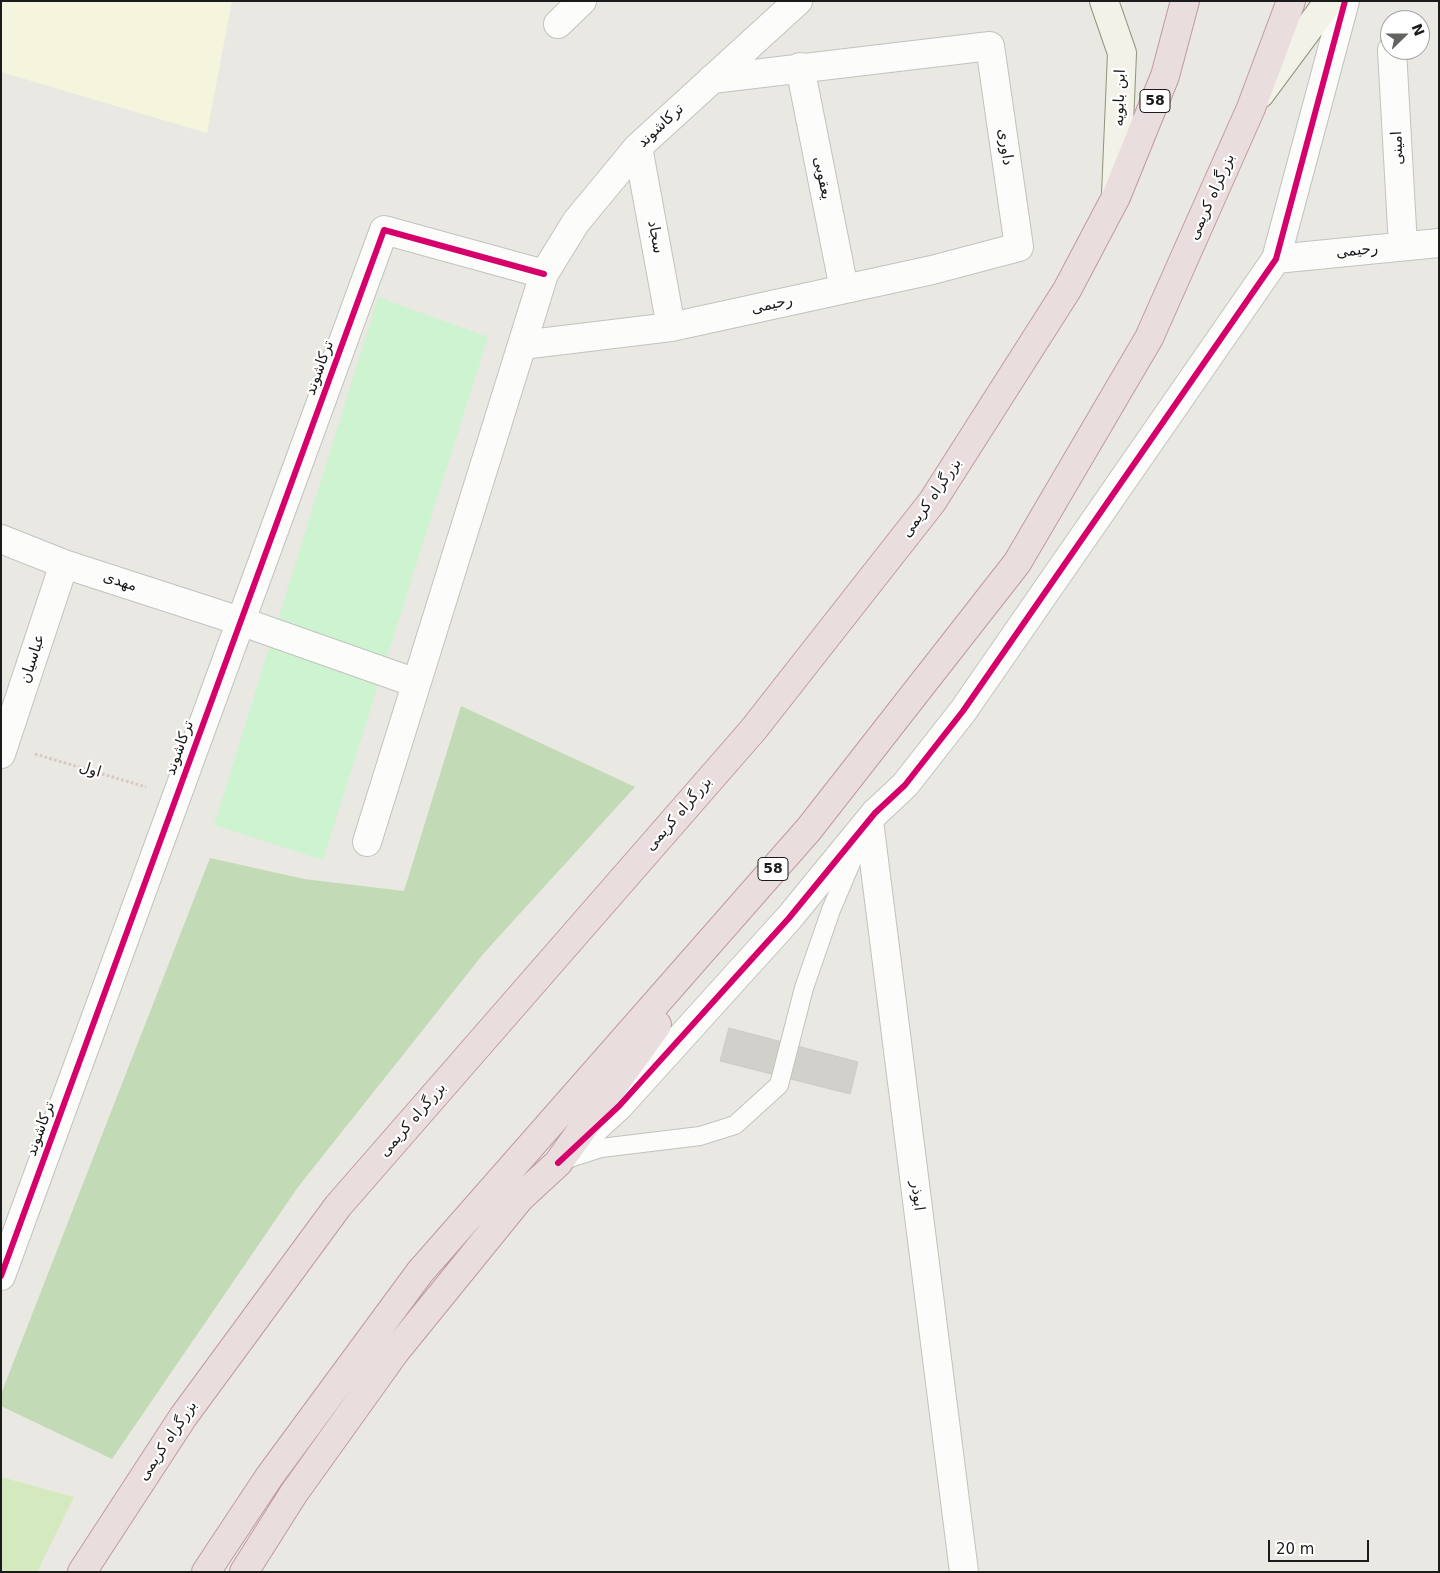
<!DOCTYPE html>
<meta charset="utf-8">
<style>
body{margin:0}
#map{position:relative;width:1440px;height:1573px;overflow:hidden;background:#eae8e2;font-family:"DejaVu Sans",sans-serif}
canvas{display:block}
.frame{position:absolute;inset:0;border:2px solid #1b1b1b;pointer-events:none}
.north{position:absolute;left:1380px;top:10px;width:50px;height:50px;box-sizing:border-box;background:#fff;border:1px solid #a4a4a4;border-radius:50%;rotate:68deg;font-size:14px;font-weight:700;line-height:20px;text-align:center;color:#1b1b1b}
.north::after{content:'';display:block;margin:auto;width:18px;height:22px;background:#636361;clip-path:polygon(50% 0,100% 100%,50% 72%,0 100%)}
.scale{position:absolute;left:1268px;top:1540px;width:101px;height:22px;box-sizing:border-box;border:2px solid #1b1b1b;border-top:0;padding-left:6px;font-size:15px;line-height:18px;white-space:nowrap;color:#1b1b1b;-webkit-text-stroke:4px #fff;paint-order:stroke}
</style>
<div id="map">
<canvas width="1440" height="1573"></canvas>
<div class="frame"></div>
<div class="north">N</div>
<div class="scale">20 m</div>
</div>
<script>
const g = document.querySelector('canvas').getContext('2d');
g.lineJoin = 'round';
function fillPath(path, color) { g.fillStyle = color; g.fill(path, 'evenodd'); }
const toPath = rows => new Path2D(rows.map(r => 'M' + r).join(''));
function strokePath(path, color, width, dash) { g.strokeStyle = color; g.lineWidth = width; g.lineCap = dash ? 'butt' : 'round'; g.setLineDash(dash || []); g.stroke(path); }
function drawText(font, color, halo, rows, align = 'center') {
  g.font = font + ' "DejaVu Sans","Noto Sans Arabic",sans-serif'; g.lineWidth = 4.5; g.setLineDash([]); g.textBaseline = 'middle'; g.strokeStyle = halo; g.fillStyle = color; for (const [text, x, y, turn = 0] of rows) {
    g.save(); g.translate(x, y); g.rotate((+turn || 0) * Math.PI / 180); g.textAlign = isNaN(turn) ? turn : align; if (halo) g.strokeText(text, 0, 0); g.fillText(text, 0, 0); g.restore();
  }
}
const education = toPath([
 [1,1,232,1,207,133,1,72]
]);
const grass = toPath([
 [1,1477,74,1497,37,1572,1,1572]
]);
const forest = toPath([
 [461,706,635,787,484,953,298,1187,112,1459,1,1406,1,1394,210,858,304,879,404,891]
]);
const park = toPath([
 [378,297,488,337,323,860,214,825]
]);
const building = toPath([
 [729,1028,858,1062,850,1094,720,1061,729,1028]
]);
const path = toPath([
 [35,754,146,787]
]);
const lane = toPath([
 [564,1160,601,1148,700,1136,735,1125,779,1085,804,988,831,910,859,844]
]);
const street = toPath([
 [558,24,582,1],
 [1392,50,1403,246],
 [800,67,844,289],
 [638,147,671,327],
 [1276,259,1439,243],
 [522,345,671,327,932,270,1019,247,990,46,712,79],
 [1,539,64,564,240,621,416,683],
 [1,754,64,564],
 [869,821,964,1572],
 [367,842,544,274,576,222,638,147,798,1],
 [581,1141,619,1106,789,918,875,813,905,785,963,711,1276,259,1345,1],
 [1,1276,384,230,544,274]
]);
const secondary = toPath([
 [1104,1,1122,53,1116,194],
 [1260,94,1329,1]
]);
const highway = toPath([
 [82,1572,183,1417,338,1206,753,730,932,502,1067,290,1116,197,1165,76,1185,1],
 [206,1572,269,1477,420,1272,809,829,1017,563,1149,338,1251,108,1291,1],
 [244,1572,294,1493,395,1352,520,1198,558,1163,657,1025]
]);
const cycleway = toPath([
 [558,1163,619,1106,789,918,875,813,905,785,963,711,1276,259,1345,1],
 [1,1276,384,230,544,274]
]);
const shields = [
 [1155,101,30],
 [773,869,30]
];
const shieldNames = [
 ["58",1155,101],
 ["58",773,869]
];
const streetNames = [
 ["ابن بابویه",1120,98,-88],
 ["ترکاشوند",661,126,-43],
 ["داوری",1005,147,82],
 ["امینی",1398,148,-93],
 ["یعقوبی",822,178,79],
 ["بزرگراه کریمی",1212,197,-66],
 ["سجاد",655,237,80],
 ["رحیمی",1357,251,-6],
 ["رحیمی",772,305,-12],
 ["ترکاشوند",320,368,-70],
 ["بزرگراه کریمی",932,498,-55],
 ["مهدی",120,582,18],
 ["عباسیان",33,659,-72],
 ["ترکاشوند",180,748,-70],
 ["اول",90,770,17],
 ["بزرگراه کریمی",679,814,-49],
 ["بزرگراه کریمی",413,1120,-49],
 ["ترکاشوند",41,1129,-70],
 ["ابوذر",917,1196,83],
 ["بزرگراه کریمی",168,1441,-56]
];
fillPath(education, '#f4f5dc');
fillPath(grass, '#d4eabe');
fillPath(forest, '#c2dab6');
fillPath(park, '#cef3d0');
fillPath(building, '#d2d0cb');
strokePath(building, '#cdc9c4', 1);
strokePath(lane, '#c2c2bf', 20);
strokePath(street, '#c2c2bf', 30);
strokePath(secondary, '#91937b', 30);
strokePath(highway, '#c09aa2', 30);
strokePath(path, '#d6c7c3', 3, [2.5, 2.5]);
strokePath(lane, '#fcfcfb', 18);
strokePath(street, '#fcfcfb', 28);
strokePath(secondary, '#f2f2e8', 28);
strokePath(highway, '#e9ddde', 28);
strokePath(cycleway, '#d6006c', 6);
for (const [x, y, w] of shields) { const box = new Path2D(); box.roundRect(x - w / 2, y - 11.5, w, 23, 4); g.fillStyle = '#fff'; g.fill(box); strokePath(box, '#1b1b1b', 1); }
drawText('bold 14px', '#1b1b1b', null, shieldNames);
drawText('15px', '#1b1b1b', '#fff', streetNames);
</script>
